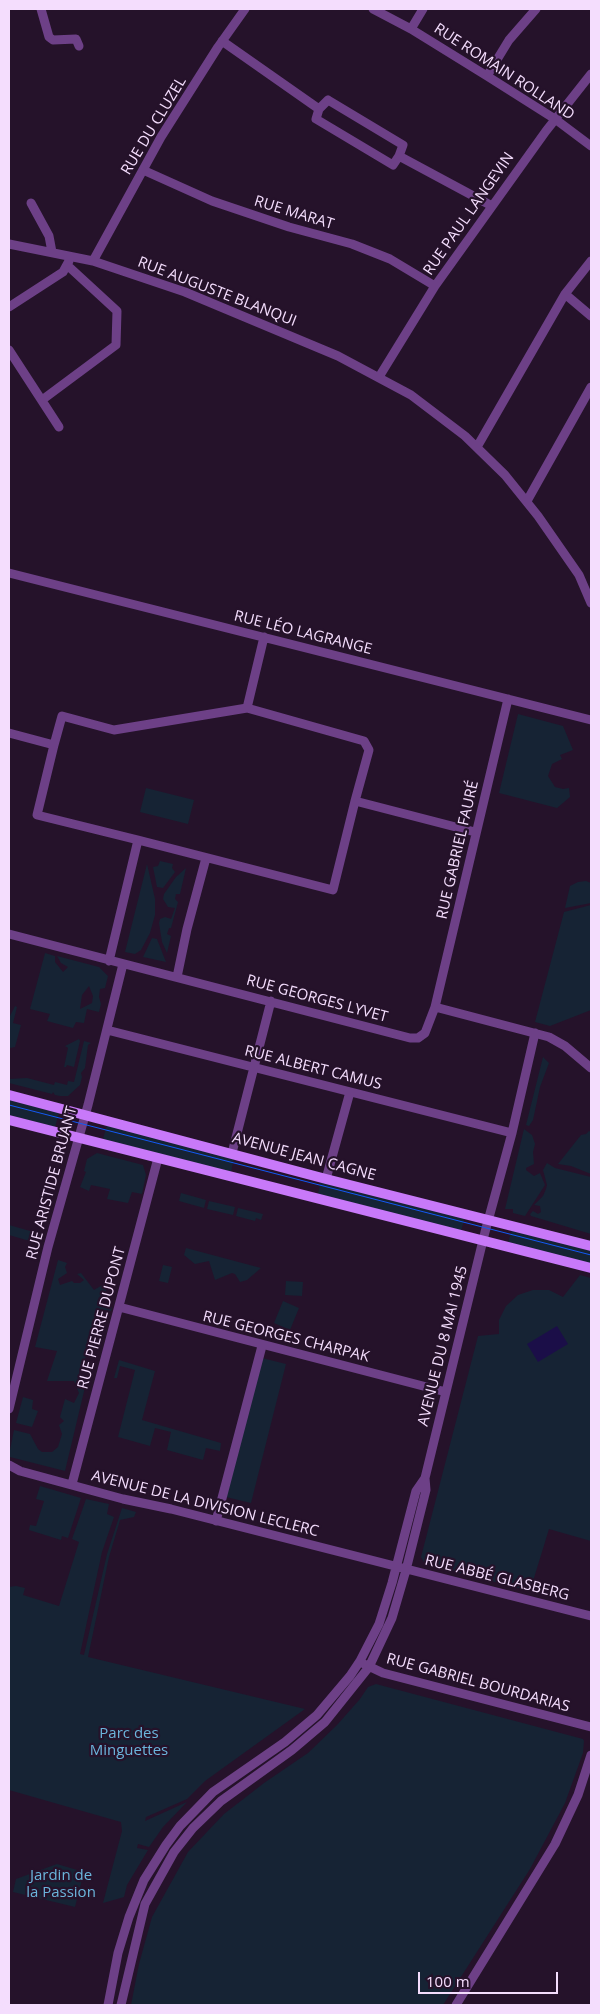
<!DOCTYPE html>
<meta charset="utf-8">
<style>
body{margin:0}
#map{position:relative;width:600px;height:2014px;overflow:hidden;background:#25122a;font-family:"Open Sans",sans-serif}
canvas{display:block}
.frame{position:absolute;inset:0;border:10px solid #f4ddfd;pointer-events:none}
.scale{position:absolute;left:418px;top:1972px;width:140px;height:22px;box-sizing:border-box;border:2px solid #f4ddfd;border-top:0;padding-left:6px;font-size:15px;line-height:18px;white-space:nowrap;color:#f4ddfd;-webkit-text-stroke:4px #25122a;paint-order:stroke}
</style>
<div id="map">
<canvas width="600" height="2014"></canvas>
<div class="frame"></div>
<div class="scale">100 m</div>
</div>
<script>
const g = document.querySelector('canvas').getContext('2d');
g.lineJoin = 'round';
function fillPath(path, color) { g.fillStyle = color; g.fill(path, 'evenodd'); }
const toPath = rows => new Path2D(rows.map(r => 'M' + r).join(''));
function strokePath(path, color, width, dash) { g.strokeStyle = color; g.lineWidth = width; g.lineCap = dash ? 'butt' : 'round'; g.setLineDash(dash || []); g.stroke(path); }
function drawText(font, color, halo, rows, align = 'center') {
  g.font = font + ' "Open Sans",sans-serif'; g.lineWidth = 4.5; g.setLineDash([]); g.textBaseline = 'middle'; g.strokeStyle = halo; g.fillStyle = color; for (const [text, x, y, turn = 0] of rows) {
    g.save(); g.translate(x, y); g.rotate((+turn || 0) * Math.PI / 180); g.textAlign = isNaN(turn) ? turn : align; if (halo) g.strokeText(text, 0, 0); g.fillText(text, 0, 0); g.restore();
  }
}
const green = toPath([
 [518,714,563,726,573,750,560,755,562,759,552,764,548,776,555,787,563,789,569,788,570,797,557,808,499,793],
 [146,788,194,800,188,824,140,812],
 [160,861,173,864,172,868,175,872,163,888,157,887,153,867,158,866],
 [147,864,155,899,155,915,150,933,141,950,135,954,125,952],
 [186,868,180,894,176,894,175,899,178,902,171,928,169,928,167,934,171,936,167,953,162,942,159,923,160,919,165,917,171,919,175,908,168,907,163,899,164,894,176,877],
 [586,881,591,883,591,903,565,908,570,886,578,882],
 [591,905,591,1010,550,1026,535,1022,564,912],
 [152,938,157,939,166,962,143,957],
 [45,953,55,956,55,962,63,972,68,967,61,963,57,956,99,967,108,976,105,988,100,989,99,997,101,1004,99,1012,87,1009,84,1023,76,1022,73,1028,47,1021,50,1014,30,1009],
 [89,986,93,996,92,1003,80,1009,82,995],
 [15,1006,17,1007,13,1023,21,1025,15,1047,10,1048,9,1053,9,1018],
 [79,1039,80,1041,74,1067,67,1065,66,1067,64,1067,68,1048,65,1046],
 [84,1041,91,1043,88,1045,85,1068,81,1073,82,1077,80,1085,68,1096,60,1096,55,1095,53,1092,52,1094,9,1083,9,1079,27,1078,54,1085,55,1082,67,1085,68,1081,74,1082],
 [543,1057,549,1063,540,1087,533,1120,529,1126,526,1125],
 [9,1100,59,1113,55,1127,9,1115],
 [107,1125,234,1158,231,1172,103,1139],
 [524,1129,532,1135,535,1144,533,1152,534,1164,526,1168,526,1170,534,1176,540,1173,545,1185,525,1216,513,1213,513,1209,505,1209],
 [589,1131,591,1132,591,1174,571,1166,558,1164,581,1135,586,1134],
 [97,1153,143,1165,146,1175,142,1194,132,1192,128,1203,107,1199,110,1189,91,1185,89,1191,80,1187,86,1172,84,1171,87,1159],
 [547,1163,555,1168,591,1177,591,1234,531,1216,530,1214,533,1211,538,1214,541,1212,540,1206,534,1205,543,1196,546,1189,547,1185,543,1170],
 [321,1180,465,1217,461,1231,318,1194],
 [181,1193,206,1200,204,1208,179,1201],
 [209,1201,235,1207,233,1215,207,1209],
 [238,1208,263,1214,261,1220,256,1218,255,1221,236,1216],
 [9,1225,37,1233,37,1236,42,1237,40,1244,9,1235],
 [512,1229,591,1249,591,1265,508,1243],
 [186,1248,261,1268,247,1280,240,1282,235,1274,232,1273,215,1280,209,1261,195,1264,184,1255],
 [58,1260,67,1263,65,1267,67,1273,58,1279,60,1285,72,1281,74,1283,80,1283,84,1280,77,1274,81,1273,94,1290,109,1281,103,1301,106,1306,108,1300,113,1302,109,1302,109,1305,112,1307,111,1311,104,1310,93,1354,88,1353,86,1356,83,1365,79,1372,80,1378,86,1383,65,1471,10,1457,9,1455,14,1430,30,1434,38,1449,42,1452,52,1452,58,1447,62,1434,59,1425,64,1421,60,1417,65,1399,74,1403,79,1393,74,1381,47,1381,57,1351,35,1347],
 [163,1265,172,1267,168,1283,159,1281],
 [580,1275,591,1278,591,1541,549,1529,530,1591,425,1564,421,1557,478,1336,499,1334,499,1320,506,1306,518,1295,533,1290,549,1290,563,1297],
 [286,1281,303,1282,302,1296,285,1295],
 [283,1301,299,1308,290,1330,274,1323],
 [262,1358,286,1364,251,1503,226,1497],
 [119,1360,155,1371,142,1420,221,1443,220,1451,206,1448,203,1460,167,1450,171,1432,155,1428,150,1446,118,1437,135,1370,120,1366,117,1378,114,1378],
 [23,1397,33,1400,32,1409,38,1411,32,1427,16,1423],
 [40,1486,81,1498,68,1538,62,1536,61,1540,29,1530,30,1525,36,1526,44,1501,36,1499],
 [86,1499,109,1504,107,1514,114,1517,102,1552,80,1654,84,1655,107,1554,122,1508,136,1512,134,1517,120,1520,118,1527,109,1557,88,1657,305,1709,205,1781,187,1799,146,1817,145,1821,187,1802,163,1827,149,1847,138,1844,137,1848,148,1850,127,1885,124,1897,103,1903,122,1831,121,1822,9,1790,9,1587,16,1586,25,1588,23,1595,59,1606,79,1542,72,1539],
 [376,1684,583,1739,584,1741,583,1753,565,1803,530,1869,443,2005,131,2005,139,1964,152,1917,188,1852,224,1814,264,1783,308,1753,337,1725,360,1699,368,1687],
 [57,1864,84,1872,75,1907,13,1892,16,1879]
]);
const water = toPath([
 [557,1326,568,1344,538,1362,527,1344]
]);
const street = toPath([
 [41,9,49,37,53,40,76,39,79,46],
 [373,9,411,29,487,76,555,119,591,146],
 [411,29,423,9],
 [222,41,319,109],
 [487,76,509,40,536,9],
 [328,100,403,145,399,156,393,165,316,119,319,109,328,100],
 [399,156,492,206],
 [143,170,212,201,289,227,352,244,390,259,435,286],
 [31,203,49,236,52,252],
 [9,244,93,261,185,292,338,356,411,395,465,436,505,475,538,516,579,575,591,603],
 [93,261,161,137,218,47,245,9],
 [565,294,591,316],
 [9,307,63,272,69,261],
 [9,350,59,427],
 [379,377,435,286,546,131,591,74],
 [42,400,116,345,117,311,67,265],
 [477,447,565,294,591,261],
 [527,501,591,387],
 [9,573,591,720],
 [247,708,264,637],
 [9,733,54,745,37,815,138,840,109,961],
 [54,745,62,716,114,730,247,708,364,741,369,750,355,801],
 [138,840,333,890,355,801,475,832],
 [9,934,410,1038,418,1038,425,1033,435,1007,508,699],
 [177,977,187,929,206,858],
 [435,1007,549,1037,565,1046,591,1068],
 [107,1030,512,1133],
 [232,1153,271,1001],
 [326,1179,350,1092],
 [119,1307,446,1392],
 [9,1409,48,1247,88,1105,123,964],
 [9,1465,20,1471,123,1499,171,1509,591,1616],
 [72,1484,158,1158],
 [216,1521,262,1346],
 [364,1664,383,1673,591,1727],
 [108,2005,118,1953,129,1917,144,1880,166,1845,180,1826,213,1792,285,1742,317,1715,350,1676,360,1661,379,1624,392,1583,416,1491,425,1478],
 [121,2005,145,1904,174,1852,193,1828,221,1801,292,1750,325,1722,369,1667,392,1618,406,1570,426,1490,425,1478,485,1232,512,1133,535,1033],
 [456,2005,555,1844,578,1795,591,1755]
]);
const secondary = toPath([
 [9,1095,326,1179,591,1246],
 [9,1120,591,1268]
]);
const tram = toPath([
 [9,1105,591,1255]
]);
const streetNames = [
 ["RUE ROMAIN ROLLAND",504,72,33],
 ["RUE DU CLUZEL",154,126,-59],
 ["RUE MARAT",294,213,17],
 ["RUE PAUL LANGEVIN",469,214,-55],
 ["RUE AUGUSTE BLANQUI",217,292,21],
 ["RUE LÉO LAGRANGE",303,633,14],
 ["RUE GABRIEL FAURÉ",458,850,-77],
 ["RUE GEORGES LYVET",317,999,15],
 ["RUE ALBERT CAMUS",313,1068,14],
 ["AVENUE JEAN CAGNE",304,1157,15],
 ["RUE ARISTIDE BRUANT",52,1183,-75],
 ["RUE PIERRE DUPONT",102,1318,-75],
 ["RUE GEORGES CHARPAK",286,1337,14],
 ["AVENUE DU 8 MAI 1945",443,1346,-76],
 ["AVENUE DE LA DIVISION LECLERC",205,1504,14],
 ["RUE ABBÉ GLASBERG",497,1578,14],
 ["RUE GABRIEL BOURDARIAS",478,1683,15]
];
const parkNames = [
 ["Parc des",129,1734],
 ["Minguettes",129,1751],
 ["Jardin de",61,1876],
 ["la Passion",61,1893]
];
fillPath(green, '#162334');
fillPath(water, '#1b0e48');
strokePath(street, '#6d4087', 9);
strokePath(secondary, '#c879f9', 10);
strokePath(tram, '#1359f4', 1);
drawText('15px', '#f4ddfd', '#25122a', streetNames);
drawText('15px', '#6bb5dc', '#25122a', parkNames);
</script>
